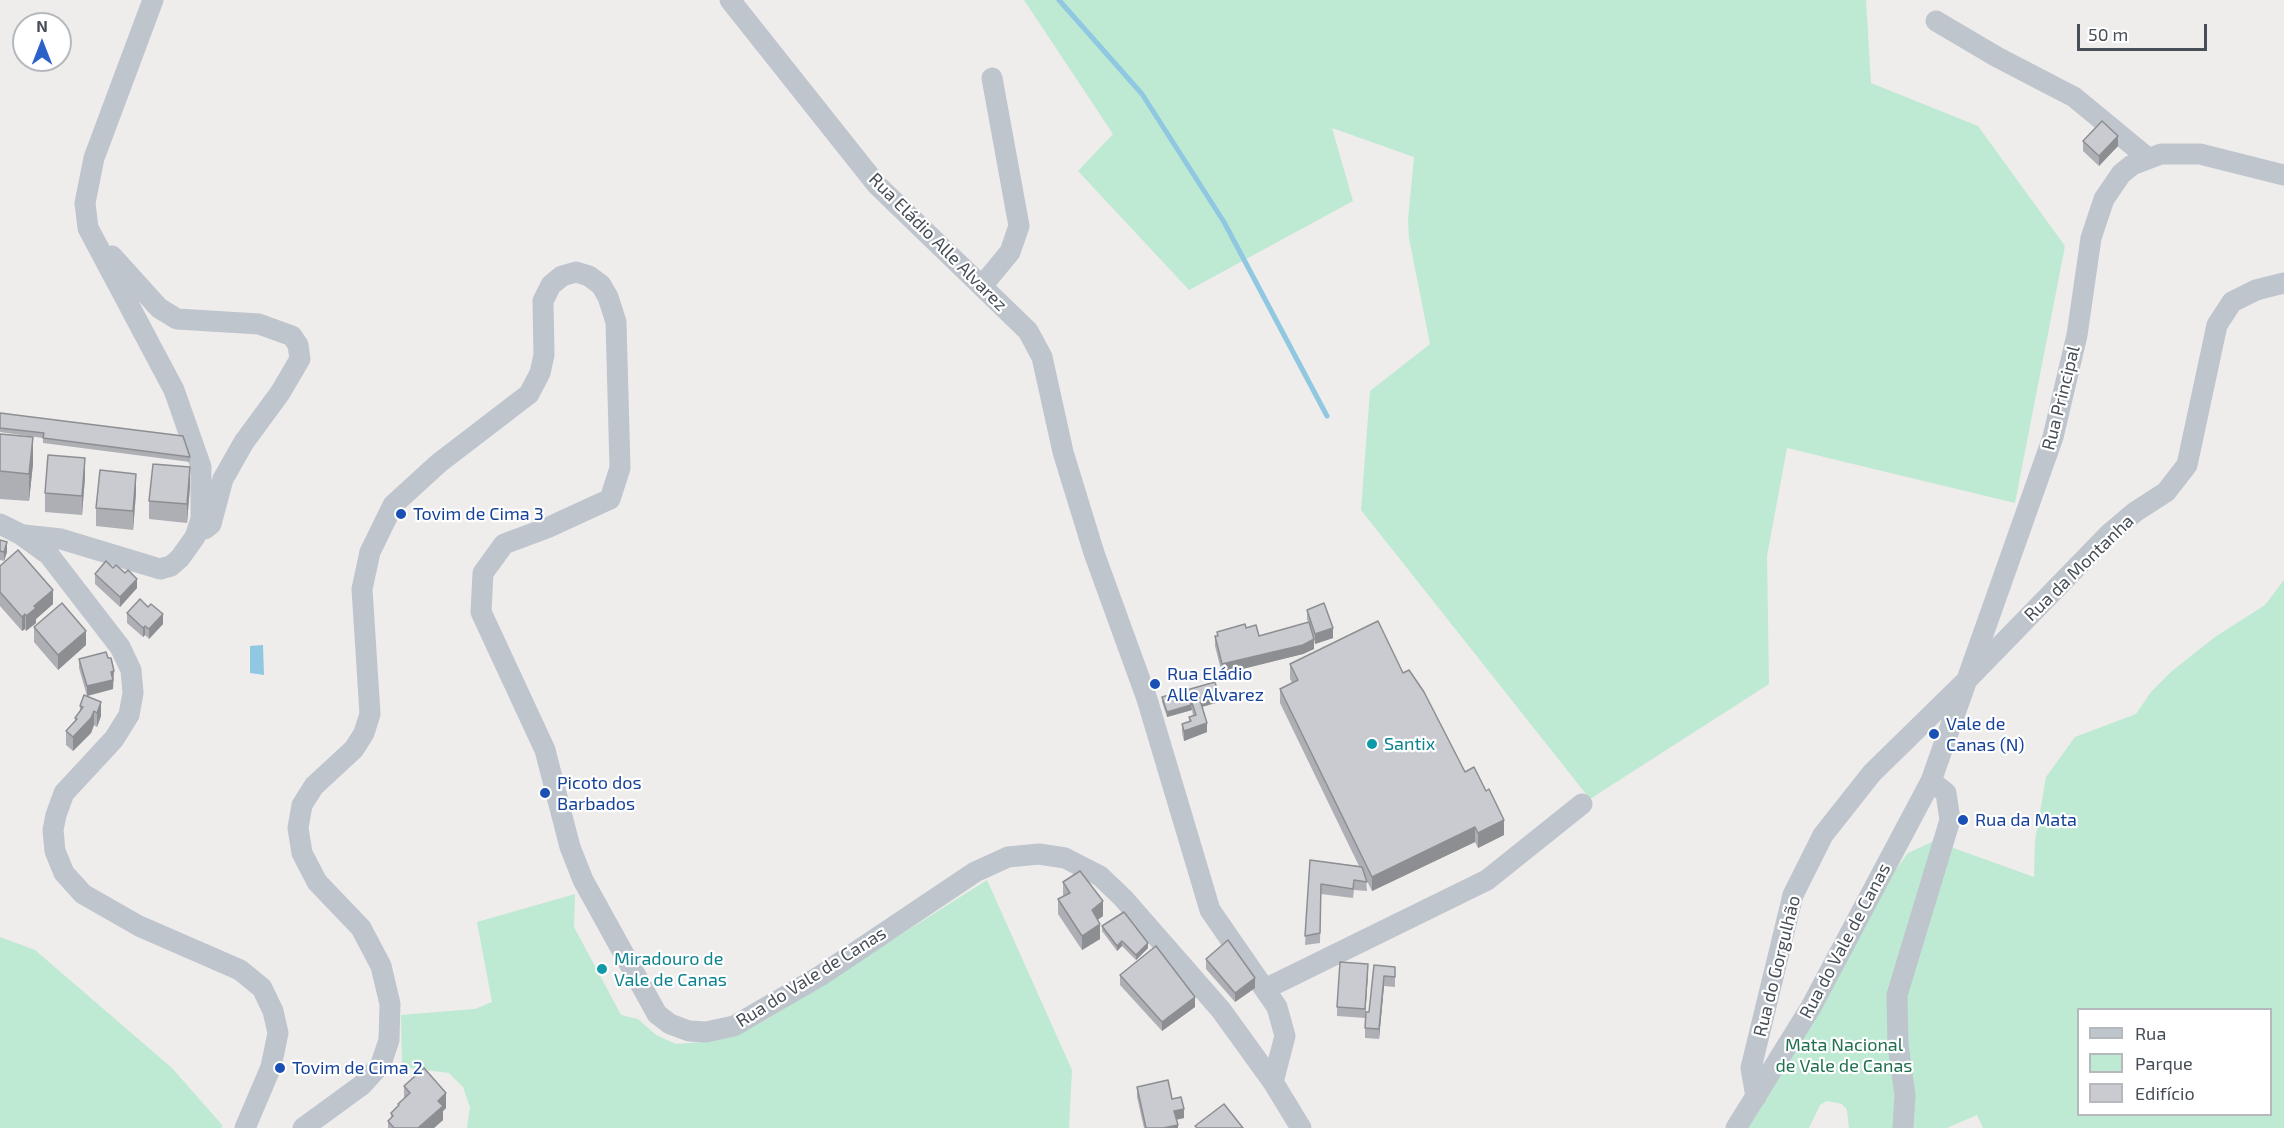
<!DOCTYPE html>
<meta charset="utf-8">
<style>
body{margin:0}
#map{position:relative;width:2284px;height:1128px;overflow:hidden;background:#efecec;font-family:"Exo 2",sans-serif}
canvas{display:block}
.legend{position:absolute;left:2077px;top:1008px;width:195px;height:108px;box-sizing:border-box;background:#fff;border:2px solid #b5b8bc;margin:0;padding:8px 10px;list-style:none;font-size:18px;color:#474e57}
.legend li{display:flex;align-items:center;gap:12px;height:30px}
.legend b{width:30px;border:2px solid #b5b8bc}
.north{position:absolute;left:12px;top:12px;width:60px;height:60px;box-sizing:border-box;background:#fff;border:2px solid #b5b8bc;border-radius:50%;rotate:0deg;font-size:16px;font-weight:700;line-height:24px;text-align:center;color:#474e57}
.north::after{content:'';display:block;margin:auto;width:21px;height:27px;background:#2c61c9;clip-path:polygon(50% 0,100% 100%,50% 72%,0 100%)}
.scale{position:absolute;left:2077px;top:24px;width:130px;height:27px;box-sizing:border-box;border:3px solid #474e57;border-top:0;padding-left:8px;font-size:18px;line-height:21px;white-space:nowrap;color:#474e57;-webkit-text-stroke:4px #fff;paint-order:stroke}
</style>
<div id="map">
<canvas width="2284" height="1128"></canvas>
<ul class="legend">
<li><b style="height:8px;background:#bfc5cd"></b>Rua</li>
<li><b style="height:16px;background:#bee9d3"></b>Parque</li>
<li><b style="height:16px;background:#cacbd1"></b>Edifício</li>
</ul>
<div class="north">N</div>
<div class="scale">50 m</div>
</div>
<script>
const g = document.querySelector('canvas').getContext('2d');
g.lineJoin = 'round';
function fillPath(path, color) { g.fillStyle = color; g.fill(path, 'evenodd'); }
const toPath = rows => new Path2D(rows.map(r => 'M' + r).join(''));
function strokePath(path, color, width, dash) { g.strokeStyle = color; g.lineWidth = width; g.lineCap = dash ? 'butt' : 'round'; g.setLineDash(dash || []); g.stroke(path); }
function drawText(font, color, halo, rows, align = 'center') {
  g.font = font + ' "Exo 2",sans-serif'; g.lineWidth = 4.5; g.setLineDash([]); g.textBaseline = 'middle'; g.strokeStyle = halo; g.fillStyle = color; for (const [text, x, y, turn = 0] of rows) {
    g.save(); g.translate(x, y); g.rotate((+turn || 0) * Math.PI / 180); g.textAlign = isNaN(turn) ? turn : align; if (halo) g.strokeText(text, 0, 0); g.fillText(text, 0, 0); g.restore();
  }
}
const green = toPath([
 [1024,0,1866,0,1871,83,1978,126,2065,246,2015,503,1787,448,1767,556,1769,684,1590,799,1361,510,1370,391,1430,344,1409,238,1408,220,1414,157,1332,128,1353,201,1189,290,1078,171,1113,134],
 [2284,580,2284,1128,1983,1128,1977,1115,1947,1128,1849,1128,1847,1110,1842,1104,1827,1101,1820,1105,1809,1128,1746,1128,1891,876,1908,853,1934,841,2034,877,2035,841,2046,777,2075,737,2136,714,2151,692,2172,671,2215,637,2265,605],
 [2078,1010,2270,1010,2270,1114,2078,1114],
 [987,880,1072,1070,1069,1128,467,1128,470,1107,463,1087,449,1073,402,1067,401,1015,475,1009,492,1002,477,922,575,894,574,927,621,1015,638,1019,656,1035,676,1044,714,1041,740,1032,766,1020],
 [0,937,35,950,172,1068,223,1126,221,1128,0,1128]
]);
const water = toPath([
 [263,645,264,675,250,673,250,646]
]);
const stream = toPath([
 [1059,0,1142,94,1224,222,1327,416]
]);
const minor = toPath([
 [730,0,877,185,1028,331,1042,357,1063,452,1094,553,1147,699,1210,910,1277,1007,1285,1036,1273,1082],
 [1936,21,1997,57,2074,97,2148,158],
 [112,256,159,308,177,319,259,324,292,336,298,345,300,359,280,393,244,442,223,479,211,524,205,529],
 [982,286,1010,252,1019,226,992,78],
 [0,524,20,534,49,555,120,647,131,670,133,693,129,715,114,739,64,793,56,815,53,830,55,851,64,873,83,894,139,926,240,970,262,988,273,1011,278,1033,271,1067,245,1128],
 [24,535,61,539,160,569,171,566,180,558,195,537,201,519,201,467,174,390,88,228,85,203,94,158,153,0],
 [1265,989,1487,880,1582,804],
 [1756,1097,1751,1068,1793,895,1823,835,1872,773,1966,681,2109,534,2135,512,2166,492,2187,465,2217,325,2232,302,2256,290,2284,283],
 [303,1128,362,1085,381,1064,389,1040,390,1004,381,966,361,928,317,882,302,853,298,828,302,805,314,786,354,749,364,733,370,714,362,589,370,552,393,505,439,463,529,394,540,373,544,355,543,301,551,285,562,276,576,272,589,276,601,285,608,297,616,322,620,468,610,499,547,528,504,544,483,573,481,612,545,750,570,847,583,880,657,1014,670,1024,689,1031,706,1032,734,1026,820,976,975,872,1008,857,1039,854,1065,858,1100,876,1123,898,1221,1010,1273,1082,1301,1128],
 [1736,1128,1811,1007,1931,781,2053,437,2077,335,2091,238,2104,199,2121,174,2132,165,2161,154,2200,154,2284,175],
 [1903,1128,1905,1095,1898,1045,1897,995,1950,820,1946,793,1931,781]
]);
const wall = toPath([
 [2083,141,2118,146,2099,166,2083,151],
 [0,413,190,457,190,462,43,443,43,438,0,432],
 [0,434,33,464,29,501,0,499],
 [85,477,82,515,45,512,45,493],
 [190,486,187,523,149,519,149,501],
 [136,493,133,530,96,526,96,508],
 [0,540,7,552,4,561,0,560],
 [0,566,53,604,36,619,36,623,26,631,25,629,22,631,0,606],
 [95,574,137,588,120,607,95,584],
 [1307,610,1333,638,1315,644,1314,639,1314,649,1303,654,1222,674,1215,646,1215,636,1217,636,1217,632,1246,628,1259,636,1308,622,1307,619],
 [127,613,163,624,149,639,145,635,143,637,127,623],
 [34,627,86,645,58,670,34,642],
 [79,659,114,681,113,681,113,689,87,696,101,716,97,727,94,725,91,733,73,751,66,745,66,731,75,721,75,718,80,711,80,706,87,696,79,668],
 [1290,664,1403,673,1504,835,1478,848,1475,842,1372,891,1366,879,1367,891,1354,890,1353,898,1321,894,1320,943,1305,945,1310,860,1359,866,1280,703,1280,689,1292,683,1290,679],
 [1162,697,1219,702,1202,707,1207,732,1184,741,1182,733,1182,724,1189,721,1189,717,1193,716,1192,710,1167,717,1162,702],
 [1063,882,1103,916,1097,920,1100,939,1082,950,1058,914,1058,899,1063,897],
 [1102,926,1148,948,1136,960,1122,946,1117,951,1102,931],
 [1206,959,1255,988,1235,1002,1206,969],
 [1374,965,1395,977,1395,987,1384,986,1379,1039,1365,1038,1365,1028,1369,1012],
 [1368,973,1365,1018,1337,1016,1337,1007],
 [1120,975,1195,1007,1162,1031,1120,985],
 [404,1086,446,1108,443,1111,443,1120,434,1128,388,1128,388,1121,391,1118,391,1113,398,1107,398,1104,404,1098],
 [1137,1087,1172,1099,1184,1118,1176,1120,1178,1128,1144,1128,1137,1097]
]);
const shadedWall = toPath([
 [2118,136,2118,146,2099,166,2099,156],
 [33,437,33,464,29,501,29,474],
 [85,458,85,477,82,515,82,496],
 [190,467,190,486,187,523,187,504],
 [136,474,136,493,133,530,133,511],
 [7,542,7,552,4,561,4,552],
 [137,579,137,588,120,607,120,597],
 [53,590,53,604,36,619,36,623,26,631,26,616,34,606],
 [25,614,25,629,22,631,22,617],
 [163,614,163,624,149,639,149,629],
 [145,626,145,635,143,637,143,628],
 [1333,628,1333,638,1315,644,1315,634],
 [86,631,86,645,58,670,58,655],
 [1314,639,1314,649,1303,654,1222,674,1222,664],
 [114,671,113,689,87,696,87,686],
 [1219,697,1219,702,1194,709,1193,705],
 [101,702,101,716,97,727,97,713],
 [1191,705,1192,710,1167,717,1167,712],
 [94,711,94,725,91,733,73,751,73,737],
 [1207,723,1207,732,1184,741,1184,731],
 [1504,820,1504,835,1478,848,1478,833],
 [1475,827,1475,842,1372,891,1372,877],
 [1103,901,1103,916,1092,924,1092,910],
 [1100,924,1100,939,1082,950,1082,936],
 [1122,941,1122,946,1117,951,1117,946],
 [1148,943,1148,948,1136,960,1136,955],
 [1368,964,1368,973,1365,1018,1365,1009],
 [1384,976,1384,986,1379,1039,1379,1029],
 [1255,978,1255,988,1235,1002,1235,993],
 [1195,997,1195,1007,1162,1031,1162,1022],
 [446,1093,446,1108,443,1111,443,1120,434,1128,418,1128,438,1101],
 [1184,1109,1184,1118,1174,1120,1174,1111],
 [1178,1125,1178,1128,1163,1128]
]);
const building = toPath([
 [2102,121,2118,136,2099,156,2083,141,2102,121],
 [0,413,183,436,190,457,43,438,44,433,0,428,0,413],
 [0,434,33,437,29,474,0,471,0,434],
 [48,455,85,458,82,496,45,493,48,455],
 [153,464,190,467,187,504,149,501,153,464],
 [100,470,136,474,133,511,96,508,100,470],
 [0,540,7,542,4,552,0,551,0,540],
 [18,550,53,590,34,606,36,608,26,616,25,614,22,617,0,592,0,566,18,550],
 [106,561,113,568,116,565,125,573,128,570,137,579,120,597,95,574,106,561],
 [140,599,148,607,151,604,163,614,149,629,145,626,143,628,127,613,140,599],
 [62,603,86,631,58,655,34,627,62,603],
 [1324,603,1333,628,1315,634,1307,610,1324,603],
 [1378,621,1403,673,1409,670,1424,692,1465,772,1474,767,1486,791,1489,789,1504,820,1478,833,1475,827,1372,877,1280,689,1298,680,1290,664,1378,621],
 [1309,622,1314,639,1303,645,1222,664,1215,636,1218,636,1217,632,1245,624,1246,628,1256,625,1259,636,1309,622],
 [106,652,108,658,111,658,114,671,111,672,113,680,87,686,79,659,106,652],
 [1215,682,1219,697,1200,702,1199,697,1191,700,1191,705,1167,712,1162,697,1215,682],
 [84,695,101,702,97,713,94,711,91,718,73,737,66,731,77,719,75,718,83,707,80,706,84,695],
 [1199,697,1207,723,1184,731,1182,724,1191,721,1189,717,1196,715,1191,700,1199,697],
 [1310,860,1362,867,1367,882,1354,880,1353,889,1321,884,1320,933,1305,936,1310,860],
 [1080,871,1103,901,1092,910,1100,924,1082,936,1058,899,1070,893,1063,882,1080,871],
 [1124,912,1148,943,1136,955,1122,941,1117,946,1102,926,1124,912],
 [1228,940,1255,978,1235,993,1206,959,1228,940],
 [1156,946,1195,997,1162,1022,1120,975,1156,946],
 [1340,962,1368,964,1365,1009,1337,1007,1340,962],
 [1374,965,1395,967,1395,977,1384,976,1379,1029,1365,1028,1366,1012,1369,1012,1374,965],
 [424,1068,446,1093,438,1101,443,1106,418,1128,394,1128,388,1121,393,1116,391,1113,399,1105,398,1104,410,1093,404,1086,424,1068],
 [1168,1080,1172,1099,1181,1097,1184,1109,1174,1111,1178,1125,1163,1128,1146,1128,1137,1087,1168,1080],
 [1224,1104,1243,1128,1197,1128,1195,1126,1224,1104]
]);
const markers = [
 [401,514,6,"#1a4fb4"],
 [1155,684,6,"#1a4fb4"],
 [1934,734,6,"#1a4fb4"],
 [1372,744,6,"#0f9aa8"],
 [545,793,6,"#1a4fb4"],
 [1963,820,6,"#1a4fb4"],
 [602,969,6,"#0f9aa8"],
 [280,1068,6,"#1a4fb4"]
];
const streetNames = [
 ["Rua Eládio Alle Alvarez",938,242,45],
 ["Rua Principal",2061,398,-76],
 ["Rua da Montanha",2079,568,-44],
 ["Rua do Vale de Canas",1845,941,-62],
 ["Rua do Gorgulhão",1777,966,-76],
 ["Rua do Vale de Canas",811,977,-32]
];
const transitNames = [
 ["Tovim de Cima 3",413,514],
 ["Rua Eládio",1167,674],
 ["Alle Alvarez",1167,695],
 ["Vale de",1946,724],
 ["Canas (N)",1946,745],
 ["Picoto dos",557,783],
 ["Barbados",557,804],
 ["Rua da Mata",1975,820],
 ["Tovim de Cima 2",292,1068]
];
const cultureNames = [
 ["Santix",1384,744],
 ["Miradouro de",614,959],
 ["Vale de Canas",614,980]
];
const parkNames = [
 ["Mata Nacional",1844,1045],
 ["de Vale de Canas",1844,1066]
];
fillPath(green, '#bee9d3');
fillPath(water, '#90c8e1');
strokePath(stream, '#90c8e1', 5);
strokePath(minor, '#bfc5cd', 21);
fillPath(wall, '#aeafb4');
fillPath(shadedWall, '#8d8e92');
fillPath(building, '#cacbd1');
strokePath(building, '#8d8e92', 1.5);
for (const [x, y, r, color] of markers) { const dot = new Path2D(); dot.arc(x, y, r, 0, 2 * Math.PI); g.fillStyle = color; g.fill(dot); strokePath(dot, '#fff', 2); }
drawText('18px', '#474e57', '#fff', streetNames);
drawText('18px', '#164399', '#fff', transitNames, 'left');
drawText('18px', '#0d838f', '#fff', cultureNames, 'left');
drawText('18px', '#207050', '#fff', parkNames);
</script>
